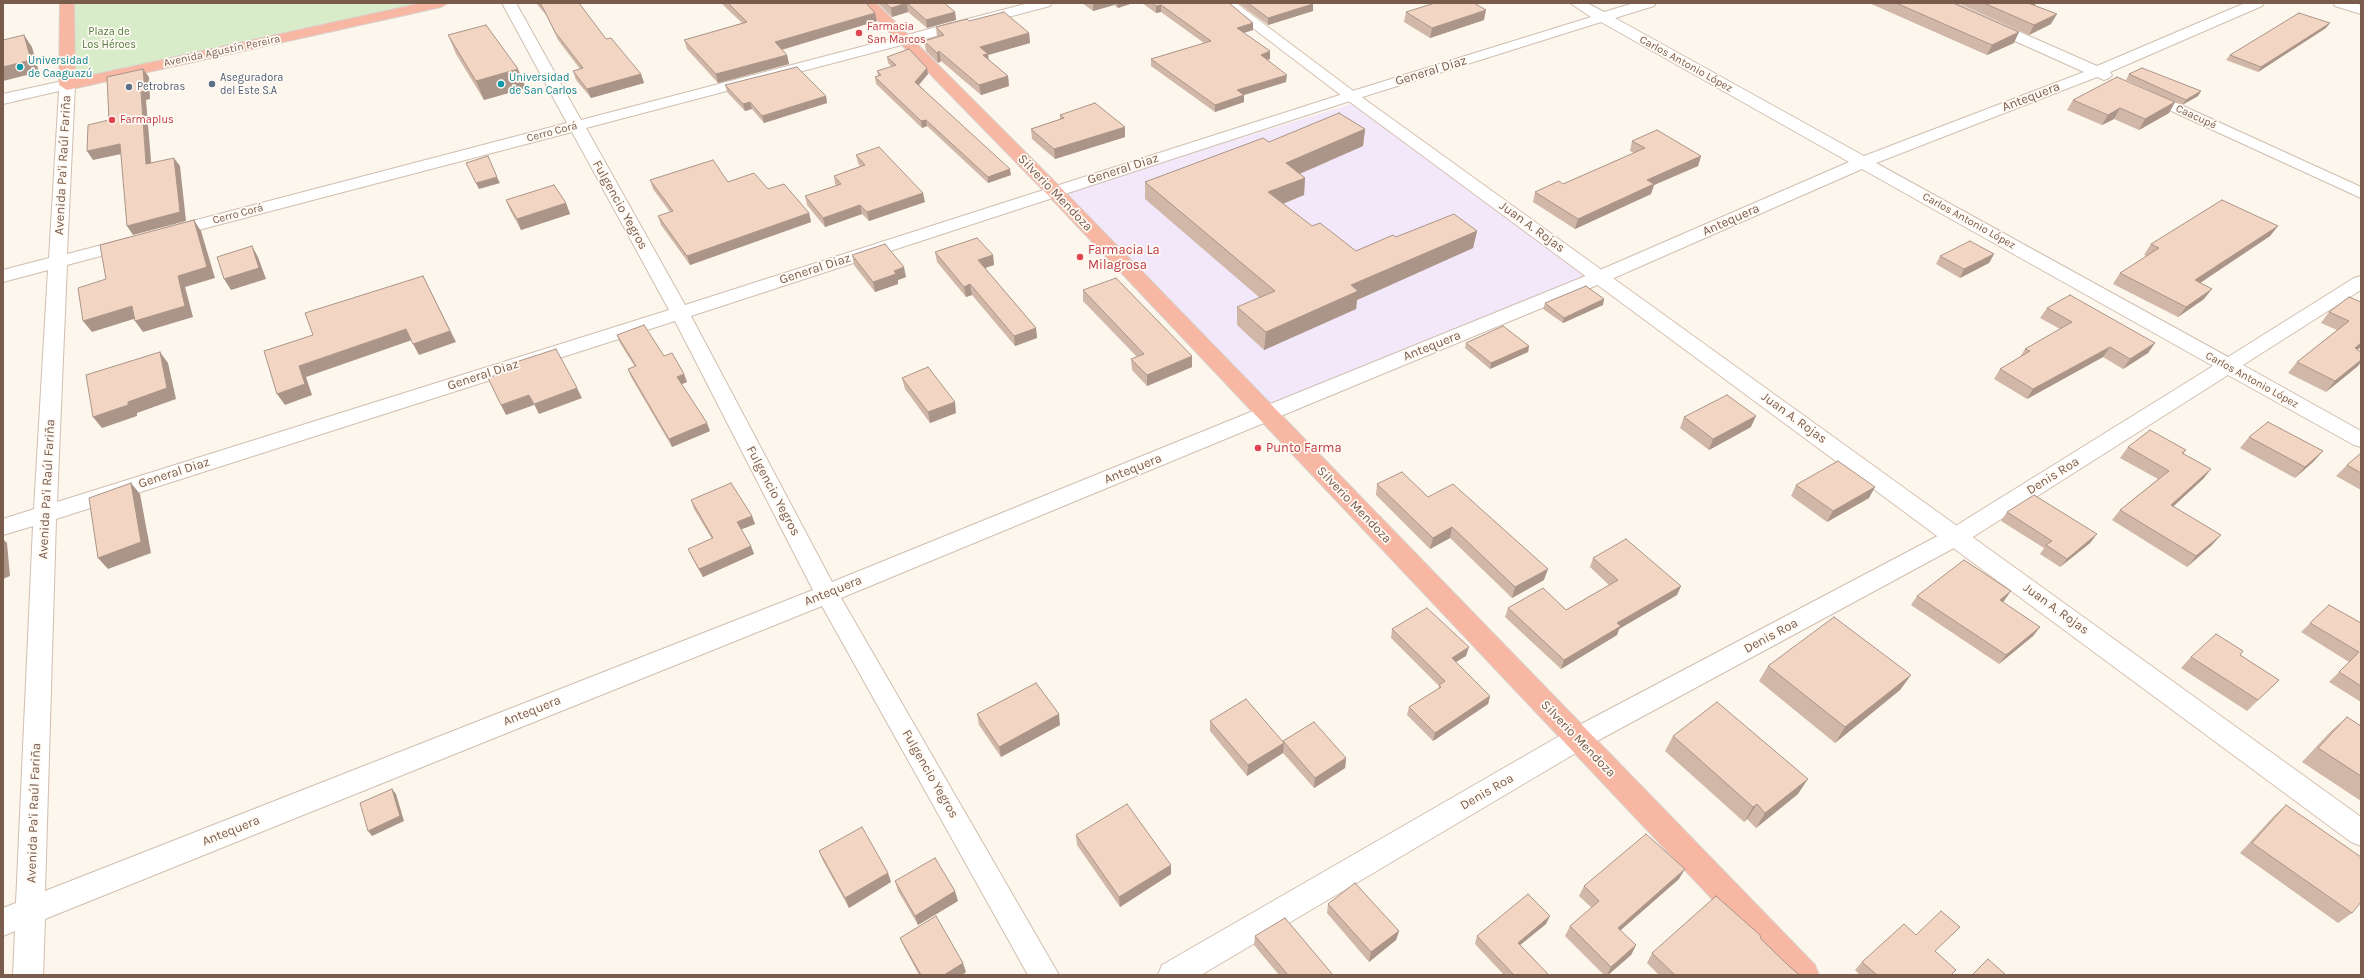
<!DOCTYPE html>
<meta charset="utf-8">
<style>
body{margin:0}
#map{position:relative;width:2364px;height:978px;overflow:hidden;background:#fdf6ec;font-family:Karla,sans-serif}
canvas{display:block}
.frame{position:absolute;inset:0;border:4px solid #7a5c4d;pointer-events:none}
</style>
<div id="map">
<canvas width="2364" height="978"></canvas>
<div class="frame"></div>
</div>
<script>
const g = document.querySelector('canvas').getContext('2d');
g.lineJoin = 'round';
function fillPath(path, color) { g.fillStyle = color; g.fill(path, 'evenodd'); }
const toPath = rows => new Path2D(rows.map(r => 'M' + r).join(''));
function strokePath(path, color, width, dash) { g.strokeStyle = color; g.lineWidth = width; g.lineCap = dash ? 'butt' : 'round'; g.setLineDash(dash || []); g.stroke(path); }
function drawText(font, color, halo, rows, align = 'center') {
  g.font = font + ' Karla,sans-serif'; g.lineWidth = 3.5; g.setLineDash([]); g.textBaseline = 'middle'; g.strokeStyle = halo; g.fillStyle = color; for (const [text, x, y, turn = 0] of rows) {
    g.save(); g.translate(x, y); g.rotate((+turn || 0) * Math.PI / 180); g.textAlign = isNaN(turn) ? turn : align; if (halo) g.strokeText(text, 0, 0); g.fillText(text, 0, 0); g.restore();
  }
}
const education = toPath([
 [1355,103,1589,275,1269,406,1061,193]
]);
const green = toPath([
 [71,3,434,3,73,82]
]);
const street = toPath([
 [502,3,516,3,581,120,1029,3,1052,3,1050,6,586,128,685,305,1346,93,1591,17,1570,3,1587,3,1604,12,1634,3,1656,3,1654,6,1615,18,1864,156,2084,72,1937,6,1935,3,1954,3,2097,66,2245,3,2264,3,2262,6,2110,72,2112,75,2109,78,2104,80,2097,77,1876,163,2228,357,2354,278,2361,276,2361,290,2243,365,2361,431,2361,447,2354,445,2228,375,1965,542,1586,747,1201,975,1158,975,1162,965,1568,731,1949,530,2213,366,1862,169,1607,281,841,598,1059,975,1028,975,822,606,45,919,43,975,13,975,15,931,3,936,3,908,16,903,33,526,3,535,3,519,34,509,48,270,3,282,3,270,49,258,59,91,3,104,3,94,67,80,72,82,75,85,67,254,129,238,135,239,138,243,135,247,67,265,57,502,669,310,572,132,168,238,162,237,159,233,162,229,567,123,502,3],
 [1601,22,1849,162,1593,273,832,582,691,316,1356,99,1601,22],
 [675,321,813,590,45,891,56,519,675,321],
 [2333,3,2354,3,2361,5,2361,14,2335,6,2333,3],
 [2146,89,2361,187,2361,198,2141,97,2138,94,2146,89]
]);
const secondary = toPath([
 [1220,3,1236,3,1356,93,2361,817,2361,846,2351,842,1346,99,1220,3]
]);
const highway = toPath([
 [60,3,74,3,75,79,422,3,448,3,441,7,67,90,59,85,60,3],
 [861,3,876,3,1060,187,1815,965,1819,975,1784,975,1048,195,861,3]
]);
const wall = toPath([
 [536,3,579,3,606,39,641,74,644,83,591,98,576,80,573,71,580,69,558,40,547,16],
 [721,3,866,3,877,21,782,50,787,55,789,64,718,83,687,49,684,40,742,23],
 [878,3,944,3,955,12,956,20,927,28,908,12,892,17],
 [1082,3,1133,3,1118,8,1114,5,1093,11],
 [1142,3,1229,3,1253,23,1253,30,1244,33,1270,51,1270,59,1267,60,1286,82,1244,95,1244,102,1215,112,1151,66,1151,59,1204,43,1161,12,1156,13],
 [1238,3,1312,3,1313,4,1313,11,1268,25],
 [1869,3,1953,3,2014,43,1987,55],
 [1958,3,2038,3,2033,5,2051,24,2029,35],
 [1406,12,1484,20,1430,38,1404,22],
 [969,21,1029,33,1030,43,988,55,989,60,1008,76,1009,86,981,95,941,61,938,63,926,51,924,41,937,37,936,27],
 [2326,28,2258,72,2226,60,2230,55],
 [448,35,526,88,484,100,456,54],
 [887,57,928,74,919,85,1011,175,988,183,927,126,922,128,876,84,875,77,878,76,877,71,892,67,888,63],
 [2129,74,2201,91,2198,96,2182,105,2126,80],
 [725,85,826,96,827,103,764,123,752,109,745,111,727,92],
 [2073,100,2175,102,2169,113,2139,130,2114,119,2102,125,2067,110],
 [1060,115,1125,137,1055,159,1032,139,1031,129,1060,119],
 [1365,129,1363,146,1300,174,1305,178,1304,195,1283,204,1312,226,1356,251,1396,237,1477,231,1473,248,1357,300,1356,309,1264,350,1237,325,1237,307,1260,298,1145,199,1145,182,1269,142],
 [1632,141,1701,156,1698,166,1654,185,1651,194,1575,229,1533,202,1535,192,1563,184,1634,153,1630,151],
 [856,155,925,202,869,221,862,214,825,227,807,205,805,196,837,186,835,184,834,176,860,166,858,163],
 [650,180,728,182,768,189,809,213,811,222,690,265,661,225,658,216,670,212,653,189],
 [506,200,566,203,570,214,521,230,510,210],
 [2278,226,2270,236,2200,283,2204,299,2178,317,2113,284,2120,273,2147,256,2144,255,2151,244],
 [935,252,993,255,994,265,985,268,1036,328,1037,338,1015,346,972,295,966,297,937,262],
 [1994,254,1989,263,1960,278,1936,264,1940,256],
 [852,255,906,277,898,280,898,284,875,292,854,265],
 [1083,290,1192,367,1147,386,1132,370,1131,359,1137,357,1083,301],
 [2361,302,2361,347,2357,350,2361,352,2361,362,2358,366,2326,392,2288,373,2297,362,2337,330,2321,323,2329,312],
 [1545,303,1603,305,1563,323,1543,309],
 [2047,308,2155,343,2148,353,2123,369,2103,357,2027,399,1994,379,2000,369,2020,357,2025,349,2060,329,2040,318],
 [617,335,664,356,684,374,687,382,681,384,710,431,672,447,631,377,628,369,635,367,620,343],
 [1466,343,1529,346,1528,352,1490,369,1465,348],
 [902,378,956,413,930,423,905,389],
 [1684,417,1751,427,1709,450,1680,428],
 [2249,437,2323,451,2313,462,2295,478,2240,448],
 [2128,447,2186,450,2183,454,2211,469,2203,479,2173,506,2212,545,2187,567,2112,520,2120,510,2158,479,2120,458],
 [2361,453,2361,490,2336,476,2347,465],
 [1377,484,1428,497,1544,580,1512,598,1450,538,1430,549,1376,495],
 [1796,485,1869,498,1827,522,1791,496],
 [691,500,752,516,755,524,741,529,751,546,754,554,703,577,692,558,688,549,712,539,694,509],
 [2007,512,2097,534,2090,543,2060,567,2040,554,2044,548,2001,521],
 [1593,558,1681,586,1677,595,1619,629,1617,635,1561,669,1505,617,1508,608,1566,610,1609,585,1590,567],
 [1917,596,2004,601,2003,602,2040,627,2033,636,1999,664,1911,605],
 [2329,605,2361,623,2361,702,2329,682,2349,662,2301,632],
 [1392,629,1466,656,1456,662,1490,696,1488,704,1433,741,1407,715,1409,707,1438,689,1439,686,1391,638],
 [2240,655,2279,680,2247,711,2181,668,2191,657],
 [1768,666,1911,675,1900,690,1835,743,1759,681],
 [977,714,1060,725,1001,757,979,725],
 [2347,717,2361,726,2361,801,2302,762,2331,731],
 [1210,721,1283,741,1346,758,1345,768,1314,788,1283,753,1247,776,1210,731],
 [1673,736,1798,794,1756,828,1747,819,1744,822,1665,751],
 [2286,805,2352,913,2338,923,2240,853,2274,816],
 [1076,835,1171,865,1171,874,1120,907,1077,845],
 [819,851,888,873,891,882,849,908,823,861],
 [1679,879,1620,930,1636,945,1631,955,1608,975,1604,975,1565,936,1570,926,1592,908,1579,896,1584,886],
 [895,881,958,901,918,925,898,891],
 [1328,904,1399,931,1396,940,1369,962,1327,913],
 [1546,924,1520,945,1549,975,1504,975,1475,944,1477,936],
 [1960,927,1935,951,1951,975,1860,975,1855,970,1862,962,1916,935],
 [1255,936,1333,975,1279,975,1254,945],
 [900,938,966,972,962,975,919,975,904,947],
 [1761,939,1790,967,1800,975,1659,975,1647,963,1652,953]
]);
const shadedWall = toPath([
 [907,3,908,12,892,17,891,8],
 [1096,3,1114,3,1114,5,1093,11,1093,4],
 [1117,3,1133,3,1118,8],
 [2024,3,2038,3,2020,12],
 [1313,4,1313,11,1268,25,1268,18],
 [1161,5,1161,12,1156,13,1156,6],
 [1486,10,1484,20,1430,38,1432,28],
 [955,12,956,20,927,28,926,20],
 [875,13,877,21,777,51,775,42],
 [2057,14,2051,24,2029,35,2034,25],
 [1253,23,1253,30,1236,35,1237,28],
 [2330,23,2326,28,2258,72,2261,67],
 [2019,32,2014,43,1987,55,1992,45],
 [1029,33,1030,43,988,55,989,64,985,65,980,47],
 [24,35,32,47,39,72,3,81,3,67],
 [939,51,941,61,938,63,937,53],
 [1270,51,1270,59,1260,62,1261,55],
 [787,55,789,64,718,83,716,74],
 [927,68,928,74,916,88,915,82],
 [143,69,149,77,150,99,146,100,152,173,146,164,141,92],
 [518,69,526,88,484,100,476,81],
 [641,74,644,83,591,98,587,89],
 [1287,75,1286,82,1244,95,1244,102,1215,112,1215,105,1237,90],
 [1008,76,1009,86,981,95,979,85],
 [2201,91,2198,96,2182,105,2186,100],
 [826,96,827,103,764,123,762,116],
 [750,102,752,109,745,111,743,104],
 [2175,102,2169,113,2139,130,2145,119],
 [2120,108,2114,119,2102,125,2108,115],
 [926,120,927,126,922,128,921,121],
 [1125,127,1125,137,1055,159,1054,149],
 [1365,129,1363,146,1285,180,1286,163],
 [120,144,126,153,93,160,87,151],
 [1701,156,1698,166,1654,185,1651,194,1575,229,1578,219,1647,180],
 [174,158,180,166,186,221,133,235,127,226],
 [1010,169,1011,175,988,183,988,177],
 [497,177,500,183,479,189,476,183],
 [1305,178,1304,195,1267,210,1268,192],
 [923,193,925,202,869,221,867,212],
 [566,203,570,214,521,230,517,219],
 [860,205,862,214,825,227,823,218],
 [809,213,811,222,690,265,687,256],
 [194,220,201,231,215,278,185,287,193,317,143,332,135,321,178,276],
 [2278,226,2270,236,2188,291,2195,280],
 [1477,231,1473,248,1357,300,1356,309,1264,350,1266,332,1351,285],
 [252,246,258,257,266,279,231,290,224,279],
 [1994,254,1989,263,1960,278,1964,269],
 [993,255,994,265,979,270,978,260],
 [904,267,906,277,898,280,898,284,875,292,873,282,894,271],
 [423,276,456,342,419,355,413,344],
 [970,284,972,295,966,297,964,287],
 [2212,289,2204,299,2178,317,2186,307],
 [1604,299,1603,305,1563,323,1564,318],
 [132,306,140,317,92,332,83,321],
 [1036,328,1037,338,1015,346,1014,336],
 [406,329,412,340,306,377,312,395,285,405,277,394,299,366],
 [2155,343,2148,353,2123,369,2130,359],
 [2361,343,2361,347,2345,359,2355,348],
 [1529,346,1528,352,1490,369,1491,363],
 [2110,347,2103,357,2027,399,2033,389],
 [160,352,168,363,176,399,137,413,137,416,102,428,93,417,128,402],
 [1192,356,1192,367,1147,386,1147,375],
 [2361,360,2361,362,2358,366,2326,392,2335,381],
 [684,374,687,382,680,385,677,377],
 [577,388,582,398,539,414,534,404],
 [529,395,534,405,506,415,501,405],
 [955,402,956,413,930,423,928,412],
 [1756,416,1751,427,1709,450,1713,439],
 [707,423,710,431,672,447,669,439],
 [2323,451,2313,462,2295,478,2305,467],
 [2211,469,2203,479,2163,516,2171,505],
 [131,483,140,494,151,553,108,569,98,558],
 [1875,487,1869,498,1827,522,1833,511],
 [752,516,755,524,740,530,737,522],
 [1452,527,1450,538,1430,549,1433,538],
 [2097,534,2090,543,2060,567,2067,559],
 [2221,535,2212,545,2187,567,2196,556],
 [3,539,7,543,10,576,3,579],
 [751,546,754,554,703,577,699,569],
 [1548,569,1544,580,1512,598,1515,587],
 [1681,586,1677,595,1619,629,1617,635,1561,669,1564,660,1617,623],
 [2011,591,2004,601,1994,609,2000,600],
 [2040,627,2033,636,1999,664,2006,655],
 [1469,647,1466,656,1449,666,1452,658],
 [1911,675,1900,690,1835,743,1845,727],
 [1490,696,1488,704,1433,741,1435,733],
 [1059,714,1060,725,1001,757,999,747],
 [1284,743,1283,753,1247,776,1248,765],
 [1346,758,1345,768,1314,788,1315,778],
 [1808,779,1798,794,1756,828,1765,813],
 [392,789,396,794,404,821,372,836,368,831],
 [1757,804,1747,819,1744,822,1753,807],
 [1171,865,1171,874,1120,907,1119,897],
 [1685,869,1679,879,1613,937,1618,928],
 [888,873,891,882,849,908,845,898],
 [955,891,958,901,918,925,915,916],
 [1550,916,1546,924,1514,950,1518,943],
 [1399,931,1396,940,1369,962,1371,952],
 [1636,945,1631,955,1608,975,1607,975,1611,967],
 [963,963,966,972,962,975,944,975]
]);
const building = toPath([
 [540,3,579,3,606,39,611,38,641,74,587,89,573,71,583,68,555,32,543,8,540,3],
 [728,3,866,3,875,13,775,42,787,55,716,74,684,40,747,22,728,3],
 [885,3,944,3,955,12,926,20,907,3,891,8,885,3],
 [1152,3,1229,3,1253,23,1237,28,1270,51,1261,55,1287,75,1237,90,1244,95,1215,105,1151,59,1211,41,1161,5,1156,6,1152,3],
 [1248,3,1312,3,1313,4,1268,18,1248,3],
 [1435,3,1474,3,1486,10,1432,28,1406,12,1435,3],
 [1896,3,1953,3,2019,32,1992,45,1896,3],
 [1984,3,2028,3,2057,14,2034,25,1984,3],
 [1004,12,1029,33,980,47,988,54,983,55,1008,76,979,85,939,51,937,53,924,41,944,35,936,27,967,19,969,21,1004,12],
 [2299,13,2330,23,2261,67,2230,55,2299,13],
 [486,25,518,69,476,81,448,35,486,25],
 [24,35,31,60,3,67,3,40,24,35],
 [909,49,927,68,915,82,1010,169,988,177,926,120,921,121,875,77,881,75,877,71,896,65,887,57,909,49],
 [797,67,826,96,762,116,750,102,743,104,725,85,797,67],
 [2142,68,2201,91,2186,100,2129,74,2142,68],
 [143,69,145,91,141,92,146,164,174,158,180,212,127,226,120,144,87,151,88,125,109,120,107,77,143,69],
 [2117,77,2175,102,2145,119,2120,108,2108,115,2073,100,2117,77],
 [1095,103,1125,127,1054,149,1031,129,1064,118,1060,115,1095,103],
 [1339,113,1365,129,1286,163,1305,178,1268,192,1312,226,1320,223,1356,251,1393,235,1396,237,1454,214,1477,231,1351,285,1358,291,1266,332,1237,307,1275,291,1145,182,1263,138,1269,142,1339,113],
 [1657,130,1701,156,1647,180,1654,184,1578,219,1535,192,1559,181,1563,184,1645,148,1632,141,1657,130],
 [879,147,923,193,867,212,860,205,823,218,805,196,841,184,834,176,865,165,856,155,879,147],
 [488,156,497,177,476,183,466,163,488,156],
 [713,160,728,182,754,173,768,189,784,184,809,213,687,256,658,216,673,211,650,180,713,160],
 [554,185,566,203,517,219,506,200,554,185],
 [2222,200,2278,226,2195,280,2212,289,2186,307,2120,273,2159,248,2151,244,2222,200],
 [194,220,207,267,178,276,185,306,135,321,132,306,83,321,78,288,106,279,100,245,194,220],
 [977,238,993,255,978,260,1036,328,1014,336,970,284,964,287,935,252,977,238],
 [1970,241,1994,254,1964,269,1940,256,1970,241],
 [885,244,904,267,894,271,896,274,873,282,852,255,885,244],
 [252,246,259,268,224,279,217,257,252,246],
 [423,276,450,331,413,344,406,329,299,366,305,384,277,394,264,351,313,335,305,313,423,276],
 [1116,278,1192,356,1147,375,1131,359,1144,354,1083,290,1116,278],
 [1586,286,1604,299,1564,318,1545,303,1586,286],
 [2070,295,2155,343,2130,359,2110,347,2033,389,2000,369,2030,351,2025,349,2072,322,2047,308,2070,295],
 [2349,297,2361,302,2361,343,2355,348,2361,352,2361,360,2335,381,2297,362,2349,321,2329,312,2349,297],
 [644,325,664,356,672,353,684,374,677,377,707,423,669,439,628,369,636,366,617,335,644,325],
 [1503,326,1529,346,1491,363,1466,343,1503,326],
 [556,349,577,388,534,404,529,395,501,405,488,378,515,368,513,363,556,349],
 [160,352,167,388,128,402,128,405,93,417,86,375,160,352],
 [928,367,955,402,928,412,902,378,928,367],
 [1727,395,1756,416,1713,439,1684,417,1727,395],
 [2268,422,2323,451,2305,467,2249,437,2268,422],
 [2150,430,2186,450,2182,453,2211,469,2171,505,2221,535,2196,556,2120,510,2169,471,2128,447,2150,430],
 [2361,453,2361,473,2347,465,2361,453],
 [1838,461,1875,487,1833,511,1796,485,1838,461],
 [1402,472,1428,497,1453,484,1548,569,1515,587,1452,527,1433,538,1377,484,1402,472],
 [131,483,141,542,98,558,89,498,131,483],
 [731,483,752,516,737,522,751,546,699,569,688,549,713,538,691,500,731,483],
 [2034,495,2097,534,2067,559,2046,545,2052,541,2007,512,2034,495],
 [1626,539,1681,586,1617,623,1621,626,1564,660,1508,608,1543,588,1566,610,1618,580,1593,558,1626,539],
 [1964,560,2011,591,2000,600,2040,627,2006,655,1917,596,1964,560],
 [2329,605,2361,623,2361,686,2339,672,2359,652,2310,623,2329,605],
 [1427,608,1469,647,1452,658,1490,696,1435,733,1409,707,1441,687,1439,685,1445,681,1392,629,1427,608],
 [1834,617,1911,675,1845,727,1768,666,1834,617],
 [2216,634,2243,651,2240,655,2279,680,2258,700,2191,657,2216,634],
 [1036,683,1059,714,999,747,977,714,1036,683],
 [1246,699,1284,743,1248,765,1210,721,1246,699],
 [1717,702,1808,779,1765,813,1757,804,1753,807,1673,736,1717,702],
 [2347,717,2361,726,2361,776,2318,748,2347,717],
 [1314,722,1346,758,1315,778,1283,741,1314,722],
 [392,789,400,816,368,831,360,803,392,789],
 [1127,804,1171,865,1119,897,1076,835,1127,804],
 [2286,805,2361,857,2361,902,2352,913,2252,843,2286,805],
 [862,827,888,873,845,898,819,851,862,827],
 [1646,834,1685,869,1618,928,1636,945,1611,967,1570,926,1599,901,1584,886,1646,834],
 [935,858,955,891,915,916,895,881,935,858],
 [1355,883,1399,931,1371,952,1328,904,1355,883],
 [1528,894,1550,916,1518,943,1549,975,1514,975,1477,936,1528,894],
 [1716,896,1760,935,1761,939,1790,967,1800,975,1675,975,1652,953,1716,896],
 [1941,911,1960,927,1935,951,1956,970,1951,975,1877,975,1862,962,1904,924,1916,935,1941,911],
 [936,916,963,963,944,975,921,975,900,938,936,916],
 [1285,918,1333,975,1288,975,1255,936,1285,918],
 [1988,959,2006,975,1972,975,1988,959]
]);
const markers = [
 [859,33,4,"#e0444e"],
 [20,67,4,"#0f9aa8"],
 [212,84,4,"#5c6f8a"],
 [501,84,4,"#0f9aa8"],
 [129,87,4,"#5c6f8a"],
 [112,120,4,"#e0444e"],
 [1080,257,4,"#e0444e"],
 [1258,448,4,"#e0444e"]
];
const farHealthnames = [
 ["Farmacia",867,27],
 ["San Marcos",867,40],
 ["Farmaplus",120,120]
];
const farParknames = [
 ["Plaza de",109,32],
 ["Los Héroes",109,45]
];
const farStreetnames = [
 ["Avenida Agustín Pereira",222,51,-12],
 ["Carlos Antonio López",1686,64,29],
 ["Caacupé",2196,117,25],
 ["Cerro Corá",552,132,-15],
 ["Cerro Corá",238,214,-15],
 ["Carlos Antonio López",1969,221,29],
 ["Carlos Antonio López",2252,380,29]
];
const farCulturenames = [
 ["Universidad",28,61],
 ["de Caaguazú",28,74],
 ["Universidad",509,78],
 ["de San Carlos",509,91]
];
const farServicenames = [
 ["Aseguradora",220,78],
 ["del Este S.A",220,91],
 ["Petrobras",137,87]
];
const streetNames = [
 ["General Diaz",1431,71,-17],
 ["Antequera",2031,97,-21],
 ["Avenida Pa'i Raúl Fariña",63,165,-87],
 ["General Diaz",1123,169,-18],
 ["Silverio Mendoza",1055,193,46],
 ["Fulgencio Yegros",620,205,61],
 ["Antequera",1731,220,-24],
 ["Juan A. Rojas",1532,227,36],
 ["General Diaz",815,269,-18],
 ["Antequera",1432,346,-22],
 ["General Diaz",483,375,-18],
 ["Juan A. Rojas",1794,418,36],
 ["Antequera",1133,469,-22],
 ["General Diaz",174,473,-18],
 ["Denis Roa",2053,476,-32],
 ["Avenida Pa'i Raúl Fariña",47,489,-87],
 ["Fulgencio Yegros",773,491,62],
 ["Silverio Mendoza",1354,505,46],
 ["Antequera",833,591,-22],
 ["Juan A. Rojas",2056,609,36],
 ["Denis Roa",1771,636,-28],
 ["Antequera",532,711,-22],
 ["Silverio Mendoza",1578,739,46],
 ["Fulgencio Yegros",930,774,60],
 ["Denis Roa",1487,792,-30],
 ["Avenida Pa'i Raúl Fariña",34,813,-88],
 ["Antequera",231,831,-22]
];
const healthNames = [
 ["Farmacia La",1088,250],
 ["Milagrosa",1088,265],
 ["Punto Farma",1266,448]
];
fillPath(education, '#f3e8fa');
fillPath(green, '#d8ecc9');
strokePath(street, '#d1beb0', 2);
strokePath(secondary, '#d6c0b0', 2);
strokePath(highway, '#dad1cd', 2);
fillPath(street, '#fff');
fillPath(secondary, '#fff');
fillPath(highway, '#f7b7a3');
fillPath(wall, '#d1b7a8');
fillPath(shadedWall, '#aa9588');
fillPath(building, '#f3d5c3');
strokePath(building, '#aa9588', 1);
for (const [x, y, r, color] of markers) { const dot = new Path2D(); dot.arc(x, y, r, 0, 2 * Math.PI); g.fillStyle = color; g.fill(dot); strokePath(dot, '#fffaf3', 1.5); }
drawText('11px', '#be3a42', '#fffaf3', farHealthnames, 'left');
drawText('11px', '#537a41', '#fffaf3', farParknames);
drawText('11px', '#7a5c4d', '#fffaf3', farStreetnames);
drawText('11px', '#0d838f', '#fffaf3', farCulturenames, 'left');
drawText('11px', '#4e5e75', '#fffaf3', farServicenames, 'left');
drawText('13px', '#7a5c4d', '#fffaf3', streetNames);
drawText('13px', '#be3a42', '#fffaf3', healthNames, 'left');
</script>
